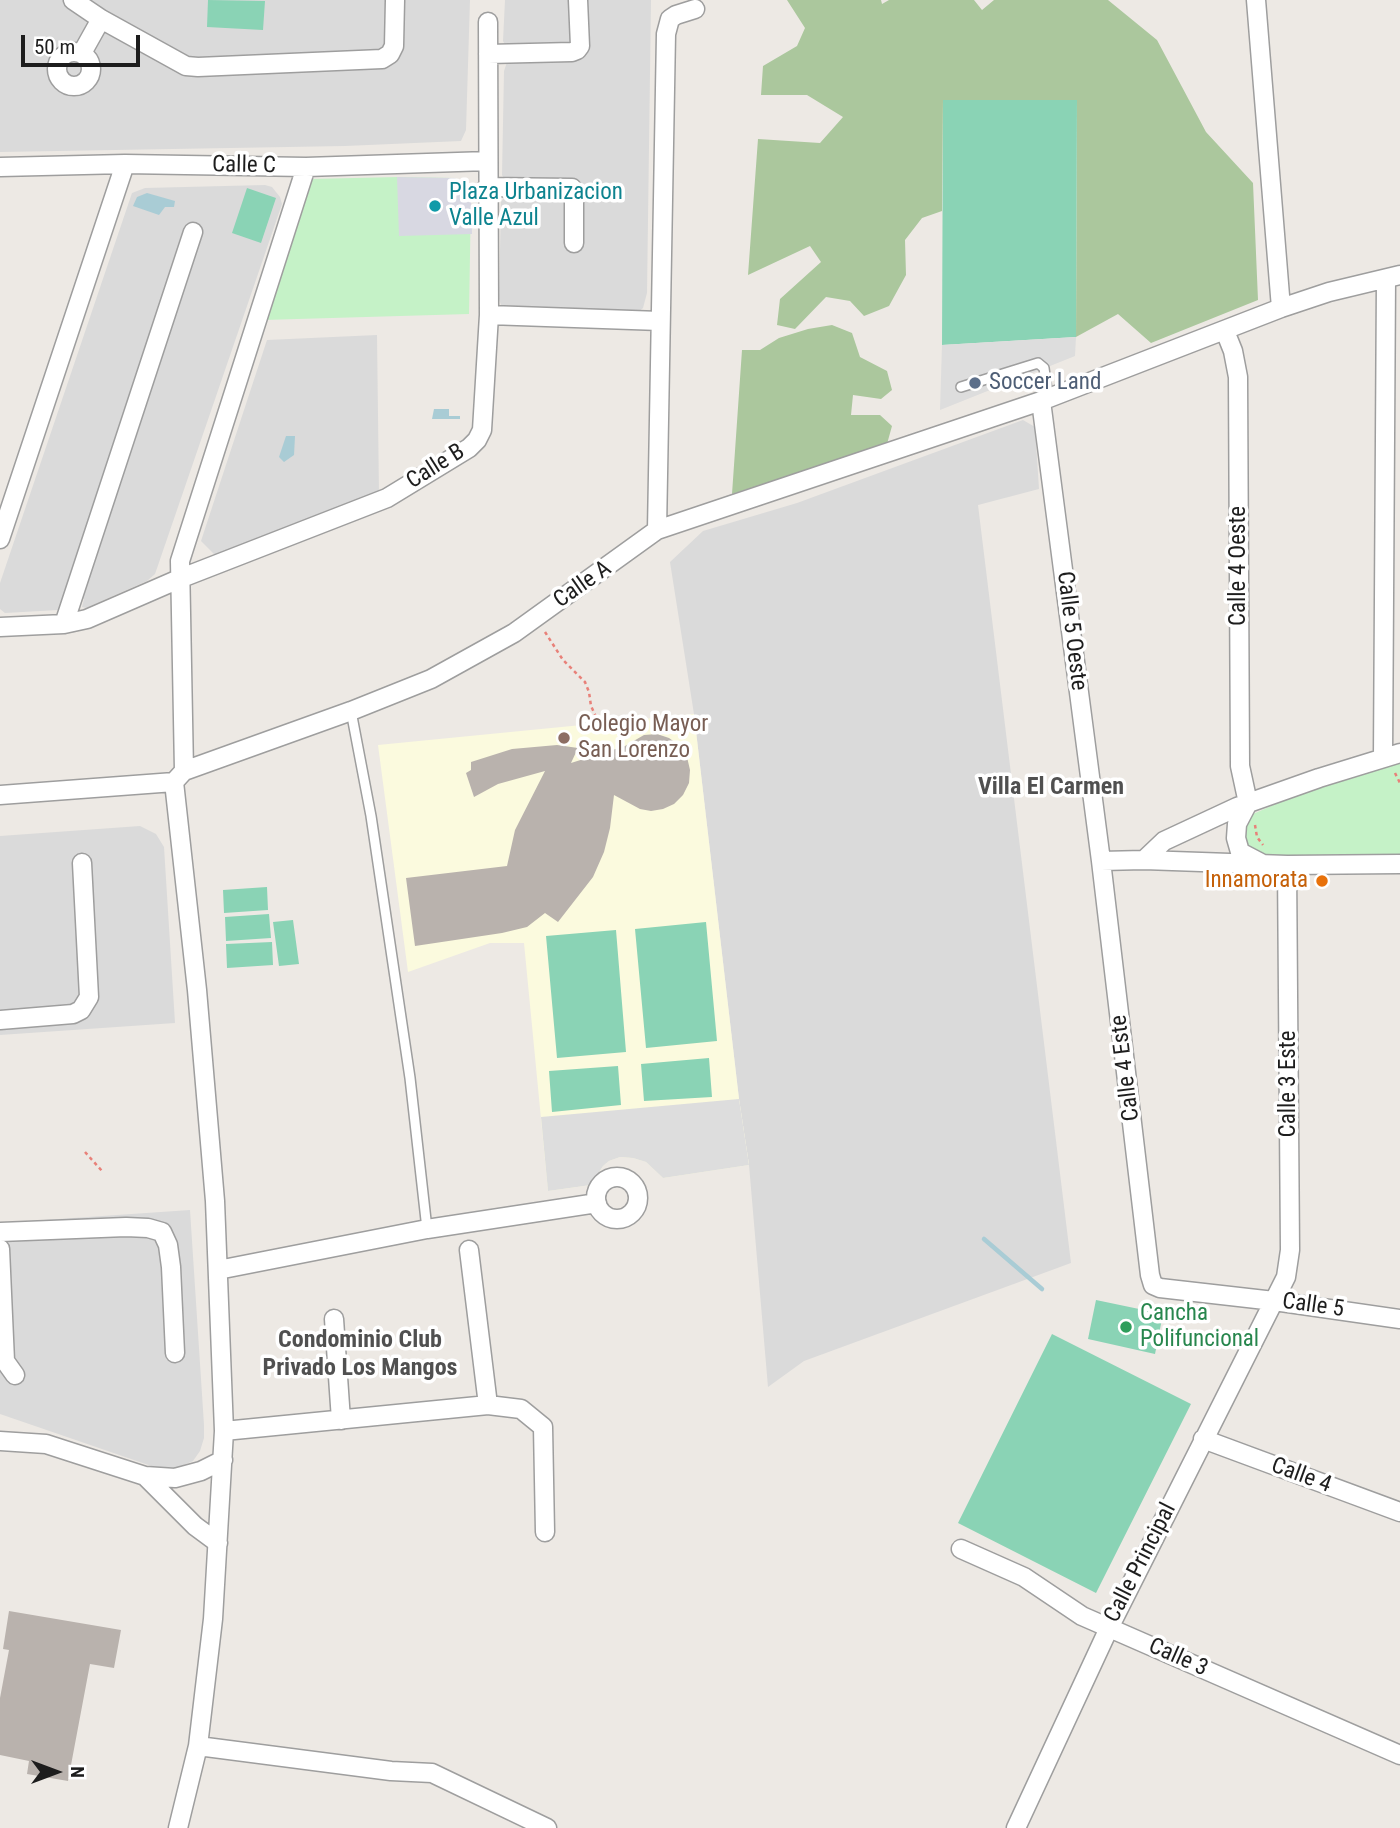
<!DOCTYPE html>
<style>
body{margin:0}
#map{position:relative;width:1400px;height:1828px;overflow:hidden;background:#ede9e4;font-family:"Roboto Condensed",sans-serif}
canvas{display:block}
.north{position:absolute;left:21px;top:1737px;width:70px;height:70px;-webkit-text-stroke:5px #fff;paint-order:stroke;rotate:90deg;font-size:19px;font-weight:700;line-height:28px;text-align:center;color:#1d1d1d}
.north::after{content:'';display:block;margin:auto;width:24px;height:32px;background:#1d1d1d;clip-path:polygon(50% 0,100% 100%,50% 72%,0 100%)}
.scale{position:absolute;left:21px;top:35px;width:119px;height:32px;box-sizing:border-box;border:4px solid #1d1d1d;border-top:0;padding-left:9px;font-size:21px;line-height:24px;white-space:nowrap;color:#1d1d1d;-webkit-text-stroke:5px #fff;paint-order:stroke}
</style>
<div id="map">
<canvas width="1400" height="1828"></canvas>
<div class="north">N</div>
<div class="scale">50 m</div>
</div>
<script>
const g = document.querySelector('canvas').getContext('2d');
g.lineJoin = 'round';
function fillPath(path, color) { g.fillStyle = color; g.fill(path, 'evenodd'); }
const toPath = rows => new Path2D(rows.map(r => 'M' + r).join(''));
function strokePath(path, color, width, dash) { g.strokeStyle = color; g.lineWidth = width; g.lineCap = dash ? 'butt' : 'round'; g.setLineDash(dash || []); g.stroke(path); }
function drawText(font, color, halo, rows, align = 'center') {
  g.font = font + ' "Roboto Condensed",sans-serif'; g.lineWidth = 7; g.setLineDash([]); g.textBaseline = 'middle'; g.strokeStyle = halo; g.fillStyle = color; for (const [text, x, y, turn = 0] of rows) {
    g.save(); g.translate(x, y); g.rotate((+turn || 0) * Math.PI / 180); g.textAlign = isNaN(turn) ? turn : align; if (halo) g.strokeText(text, 0, 0); g.fillText(text, 0, 0); g.restore();
  }
}
const residential = toPath([
 [0,0,470,0,466,130,461,141,345,146,0,152],
 [505,0,651,0,647,293,643,308,636,314,502,308,499,299,501,202,510,189,502,175,504,71,510,53,503,41],
 [265,185,272,187,280,197,282,204,155,574,147,581,86,608,82,607,84,599,64,595,61,606,58,610,5,613,0,609,0,583,132,193,145,188],
 [377,335,379,495,220,560,201,541,267,340],
 [1023,420,1035,427,1039,489,978,505,1071,1263,804,1361,768,1387,749,1165,739,1099,694,714,670,562,703,531,797,503],
 [140,826,156,834,164,847,175,1023,0,1035,0,836],
 [190,1210,204,1425,204,1438,200,1451,193,1461,177,1468,163,1470,0,1414,0,1223]
]);
const education = toPath([
 [694,714,739,1099,749,1165,663,1178,646,1162,633,1158,620,1157,609,1161,603,1166,591,1185,548,1191,524,943,490,943,408,972,378,745]
]);
const forest = toPath([
 [787,0,881,0,882,4,889,0,974,0,982,10,994,0,1108,0,1157,40,1206,132,1253,183,1258,300,1151,343,1118,314,1076,337,1077,100,943,100,942,211,922,218,905,240,906,275,889,306,864,316,850,301,826,297,795,329,777,325,780,299,821,262,810,246,748,275,758,139,820,143,843,117,807,95,761,95,763,66,797,46,805,28],
 [832,325,852,333,860,357,887,371,892,390,881,399,853,395,851,415,880,415,892,426,887,444,732,494,742,350,760,350,779,338,808,329]
]);
const park = toPath([
 [397,177,455,178,471,195,469,314,263,320,311,179],
 [1400,762,1400,855,1261,855,1252,850,1247,844,1244,835,1245,824,1253,814,1301,793]
]);
const pitch = toPath([
 [208,0,265,1,263,30,207,27],
 [943,100,1077,100,1076,337,942,345],
 [247,188,276,198,261,243,232,233],
 [267,887,268,910,224,913,223,890],
 [269,914,271,938,226,941,225,917],
 [293,920,299,964,279,966,273,922],
 [706,922,717,1041,646,1048,635,929],
 [616,930,626,1052,557,1058,546,936],
 [272,942,273,965,227,968,226,944],
 [709,1058,712,1097,644,1101,641,1064],
 [618,1066,621,1105,552,1112,549,1071],
 [1096,1300,1163,1314,1155,1354,1088,1339],
 [1052,1334,1191,1404,1096,1593,958,1523]
]);
const parking = toPath([
 [1076,337,1075,356,940,410,942,345],
 [739,1099,749,1165,663,1178,646,1162,633,1158,620,1157,609,1161,603,1166,591,1185,548,1191,541,1117]
]);
const plaza = toPath([
 [397,177,455,178,471,195,472,234,399,236]
]);
const water = toPath([
 [147,193,175,201,174,207,165,207,159,215,133,206,137,197],
 [434,409,449,409,449,416,460,416,460,419,432,419],
 [286,436,295,436,294,455,284,462,279,457]
]);
const stream = toPath([
 [984,1239,1042,1289]
]);
const building = toPath([
 [657,734,669,738,680,746,687,757,690,770,689,783,683,795,674,804,663,809,651,811,640,809,614,795,610,828,604,852,593,877,558,922,545,913,527,927,502,933,415,946,406,878,507,866,515,830,545,771,498,784,474,797,466,773,471,770,471,762,512,749,557,745,578,748,571,763,625,746,644,735],
 [9,1611,121,1630,114,1668,90,1664,68,1781,27,1774,29,1761,0,1755,0,1698,9,1650,3,1649]
]);
const path = toPath([
 [545,632,563,660,585,682,589,692,591,706,599,723],
 [1395,773,1400,783],
 [1255,825,1257,837,1263,845],
 [85,1152,102,1171]
]);
const service = toPath([
 [961,387,1038,363,1044,368,1048,398],
 [351,711,371,816,410,1078,427,1229]
]);
const minor = toPath([
 [73,0,101,19,186,66,198,67,382,59,390,54,394,46,395,0],
 [1256,0,1281,308],
 '57 69a17 17 0 1 1 34 0a17 17 0 1 1-34 0Z',
 [82,53,101,19],
 [488,54,572,52,577,50,580,46,578,0],
 [0,167,125,164,306,167,488,161],
 [487,187,572,188,574,191,574,243],
 [489,315,660,321],
 [1225,331,1233,351,1238,377,1240,766,1248,803,1237,824,1236,838,1240,852,1261,863],
 [1041,401,1101,861,1150,1275,1153,1285,1160,1288,1274,1301,1400,1319],
 [657,530,666,34,670,19,676,15,695,9],
 [0,539,125,164],
 [64,624,193,232],
 [0,627,64,624,87,619,179,579,387,498,469,448,477,440,482,430,489,315,488,22],
 [1383,757,1386,279],
 [184,771,180,561,306,167],
 [174,782,197,990,215,1201,224,1431,213,1619,198,1746,178,1828],
 [0,795,174,782,184,771,351,711,431,679,514,633,657,530,1041,401,1281,308,1329,292,1400,275],
 [1144,860,1164,841,1237,807,1319,778,1400,753],
 [1101,861,1144,860,1287,865,1400,864],
 [0,1020,73,1014,81,1010,89,997,82,863],
 '596 1198a21 21 0 1 1 42 0a21 21 0 1 1-42 0Z',
 [0,1232,126,1227,148,1228,162,1232,168,1245,171,1267,175,1353],
 [0,1249,5,1361,15,1375],
 [469,1250,488,1405],
 [218,1270,427,1229,597,1203],
 [334,1319,341,1420],
 [224,1431,488,1405,521,1409,543,1427,545,1532],
 [1203,1439,1400,1512],
 [0,1441,46,1444,145,1476,195,1526,218,1543],
 [145,1476,175,1478,201,1471,223,1460],
 [961,1549,1024,1577,1082,1616,1400,1755],
 [198,1746,391,1771,432,1773,547,1828],
 [1016,1828,1109,1628,1286,1277,1290,1250,1287,865]
]);
const markers = [
 [435,206,7,"#0f9aa8"],
 [975,383,7,"#5c6f8a"],
 [564,738,7,"#8d6e63"],
 [1322,881,7,"#e8710a"],
 [1126,1327,7,"#2e9e5b"]
];
const streetNames = [
 ["Calle C",244,166,1],
 ["Calle B",436,467,-32],
 ["Calle 4 Oeste",1239,566,-90],
 ["Calle A",583,585,-35],
 ["Calle 5 Oeste",1071,631,83],
 ["Calle 4 Este",1126,1068,-97],
 ["Calle 3 Este",1289,1084,-90],
 ["Calle 5",1313,1306,8],
 ["Calle 4",1301,1476,20],
 ["Calle Principal",1141,1563,-63],
 ["Calle 3",1178,1658,24]
];
const cultureNames = [
 ["Plaza Urbanizacion",449,193],
 ["Valle Azul",449,219]
];
const serviceNames = [
 ["Soccer Land",989,383]
];
const educationNames = [
 ["Colegio Mayor",578,725],
 ["San Lorenzo",578,751]
];
const foodNames = [
 ["Innamorata",1308,881]
];
const leisureNames = [
 ["Cancha",1140,1314],
 ["Polifuncional",1140,1340]
];
const neighbourhoodNames = [
 ["Villa El Carmen",1051,788],
 ["Condominio Club",360,1341],
 ["Privado Los Mangos",360,1369]
];
fillPath(residential, '#dadada');
fillPath(education, '#fbfade');
fillPath(forest, '#abc79d');
fillPath(park, '#c5f2c7');
fillPath(pitch, '#8ad3b5');
fillPath(parking, '#ddd');
fillPath(plaza, '#d8d8e2');
fillPath(water, '#a9ccd5');
strokePath(stream, '#a9ccd5', 4.5);
fillPath(building, '#b9b2ad');
strokePath(service, '#9e9e9e', 12);
strokePath(minor, '#9e9e9e', 21);
strokePath(path, '#e88179', 2.5, [3.5, 3.5]);
strokePath(service, '#fff', 9);
strokePath(minor, '#fff', 18);
for (const [x, y, r, color] of markers) { const dot = new Path2D(); dot.arc(x, y, r, 0, 2 * Math.PI); g.fillStyle = color; g.fill(dot); strokePath(dot, '#fff', 2.5); }
drawText('23px', '#1d1d1d', '#fff', streetNames);
drawText('23px', '#0d838f', '#fff', cultureNames, 'left');
drawText('23px', '#4e5e75', '#fff', serviceNames, 'left');
drawText('23px', '#785e54', '#fff', educationNames, 'left');
drawText('23px', '#c56008', '#fff', foodNames, 'right');
drawText('23px', '#27864d', '#fff', leisureNames, 'left');
drawText('bold 24px', '#505050', '#fff', neighbourhoodNames);
</script>
